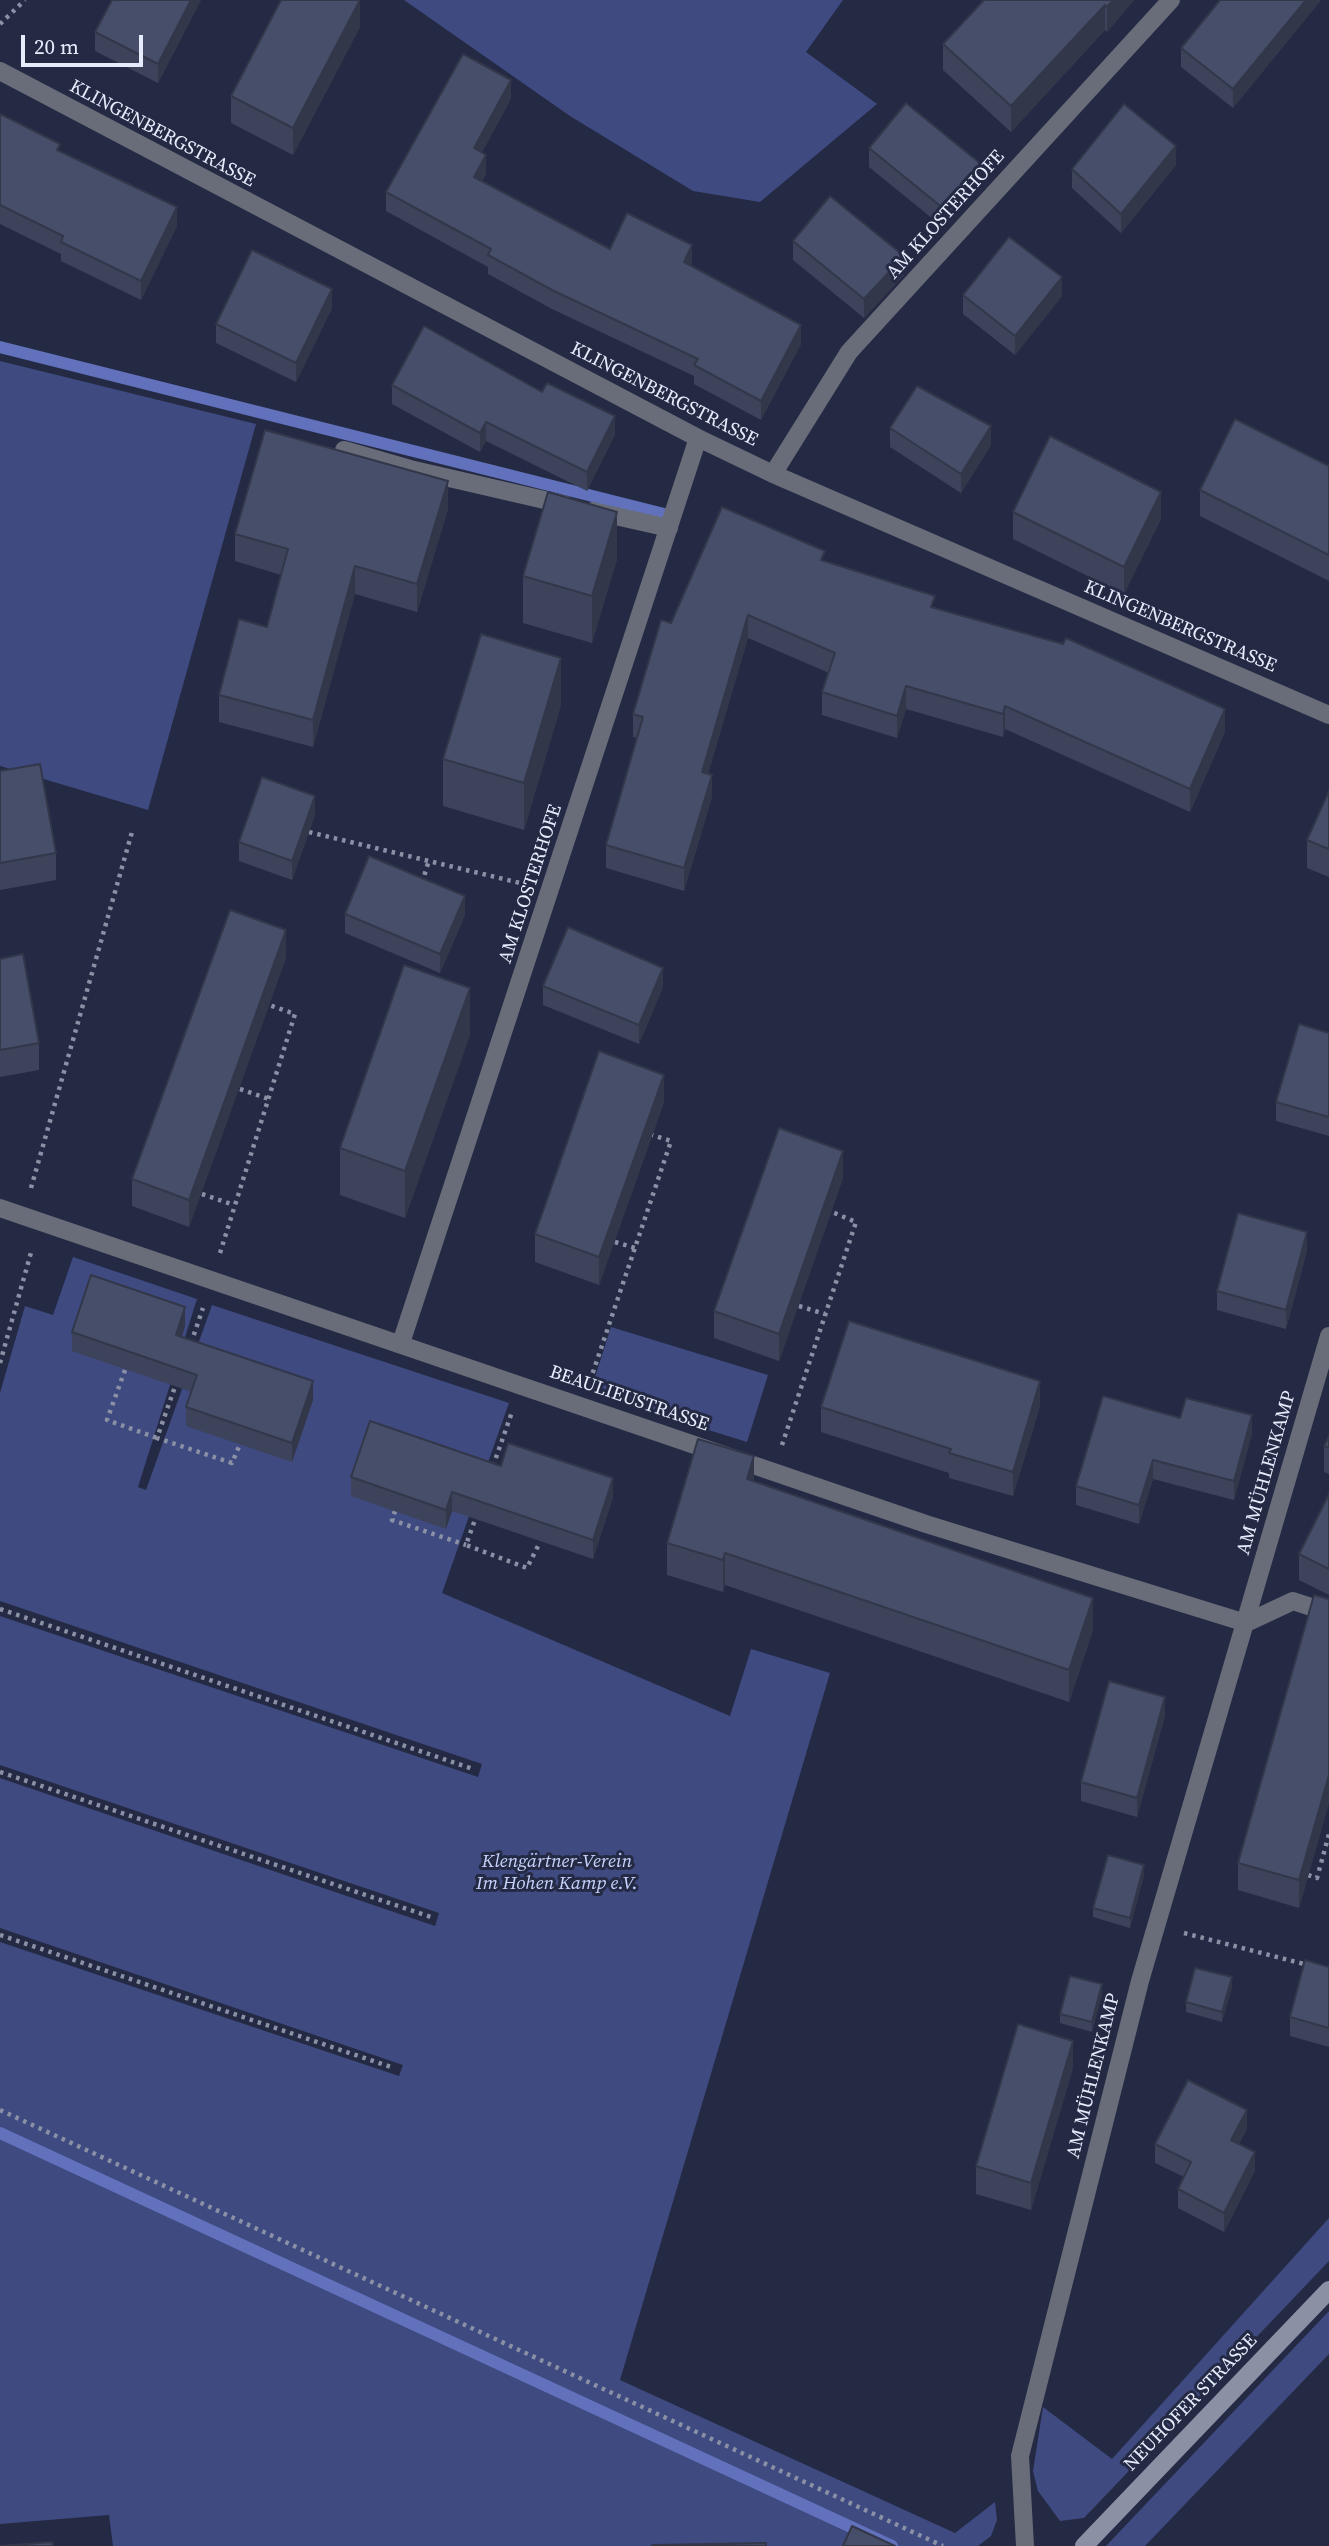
<!DOCTYPE html>
<meta charset="utf-8">
<style>
body{margin:0}
#map{position:relative;width:1329px;height:2546px;overflow:hidden;background:#242a43;font-family:"Source Serif 4",serif}
canvas{display:block}
.scale{position:absolute;left:21px;top:35px;width:122px;height:32px;box-sizing:border-box;border:4px solid #e7ecfd;border-top:0;padding-left:9px;font-size:21px;line-height:24px;white-space:nowrap;color:#e7ecfd;-webkit-text-stroke:5px #242a43;paint-order:stroke}
</style>
<div id="map">
<canvas width="1329" height="2546"></canvas>
<div class="scale">20 m</div>
</div>
<script>
const g = document.querySelector('canvas').getContext('2d');
g.lineJoin = 'round';
function fillPath(path, color) { g.fillStyle = color; g.fill(path, 'evenodd'); }
const toPath = rows => new Path2D(rows.map(r => 'M' + r).join(''));
function strokePath(path, color, width, dash) { g.strokeStyle = color; g.lineWidth = width; g.lineCap = dash ? 'butt' : 'round'; g.setLineDash(dash || []); g.stroke(path); }
function drawText(font, color, halo, rows, align = 'center') {
  g.font = font + ' "Source Serif 4",serif'; g.lineWidth = 6; g.setLineDash([]); g.textBaseline = 'middle'; g.strokeStyle = halo; g.fillStyle = color; for (const [text, x, y, turn = 0] of rows) {
    g.save(); g.translate(x, y); g.rotate((+turn || 0) * Math.PI / 180); g.textAlign = isNaN(turn) ? turn : align; if (halo) g.strokeText(text, 0, 0); g.fillText(text, 0, 0); g.restore();
  }
}
const green = toPath([
 [404,0,843,0,806,52,877,104,760,202,693,191,570,116],
 [0,361,256,424,148,810,0,766],
 [73,1257,197,1299,138,1487,146,1490,212,1305,509,1403,442,1593,730,1716,751,1649,830,1673,620,2380,955,2533,995,2502,997,2520,991,2536,978,2546,113,2546,109,2515,0,2524,0,1942,399,2076,403,2065,0,1928,0,1778,435,1926,439,1913,0,1765,0,1616,478,1777,482,1764,0,1601,0,1393,25,1306,53,1315],
 [611,1327,768,1375,747,1442,590,1393],
 [1329,2218,1329,2261,1084,2518,1060,2521,1038,2491,1033,2471,1043,2407,1112,2459],
 [1329,2311,1329,2354,1145,2546,1106,2546]
]);
const stream = toPath([
 [0,347,664,514],
 [0,2133,892,2546]
]);
const path = toPath([
 [0,24,25,0],
 [309,832,520,883],
 [422,883,429,860],
 [240,1089,269,1099],
 [31,1188,132,832],
 [202,1194,234,1205],
 [615,1242,635,1248],
 [220,1253,295,1014,269,1005],
 [799,1306,825,1314],
 [191,1343,203,1308],
 [0,1363,32,1249],
 [125,1370,107,1420,157,1438],
 [177,1381,157,1438,232,1463,240,1444],
 [590,1381,671,1141,652,1135],
 [782,1445,856,1222,832,1212],
 [493,1466,512,1412],
 [395,1511,392,1520,466,1545],
 [477,1514,466,1545,527,1568,540,1542],
 [0,1609,473,1769],
 [0,1772,431,1917],
 [1308,1875,1317,1878,1329,1834],
 [1184,1933,1308,1965],
 [0,1935,394,2068],
 [0,2110,943,2546]
]);
const lane = toPath([
 [344,450,410,469,566,505],
 [593,511,669,528],
 [1246,1623,1293,1601,1329,1613]
]);
const street = toPath([
 [0,71,698,438,773,474,1329,715],
 [773,474,849,352,1171,0],
 [0,1208,926,1524,1246,1623],
 [401,1343,698,438],
 [1025,2546,1020,2456,1140,1981,1329,1336]
]);
const secondary = toPath([
 [1084,2546,1329,2290]
]);
const wall = toPath([
 [112,0,201,0,158,83,95,51,95,32],
 [984,0,1134,0,1107,32,1105,30,1011,132,943,70,943,44],
 [1220,0,1321,0,1233,108,1181,67,1181,48],
 [360,27,293,155,231,123,231,96],
 [511,99,482,152,486,174,482,181,610,249,692,264,691,266,801,344,761,420,694,384,694,376,552,309,488,274,488,267,386,211,386,192],
 [0,114,60,151,177,226,141,300,61,261,61,254,0,224],
 [869,148,981,183,944,228,869,167],
 [1176,165,1121,233,1072,188,1072,169],
 [793,241,904,275,864,318,793,260],
 [963,295,1062,296,1015,355,963,314],
 [332,308,296,382,216,343,216,324],
 [392,385,615,435,587,491,486,441,480,452,392,404],
 [890,428,991,445,961,493,890,447],
 [1329,466,1329,581,1200,516,1200,490],
 [448,509,417,612,355,594,313,747,219,722,219,695,267,627,281,575,235,561,235,534],
 [1013,512,1161,519,1124,594,1013,539],
 [617,559,592,643,523,623,523,576],
 [825,561,1225,732,1190,812,1005,729,1003,737,906,709,897,738,822,715,822,692,829,673,748,638,708,774,712,797,684,891,606,868,606,845,637,738,633,737,633,714,671,623],
 [561,705,524,830,443,806,443,759],
 [0,771,56,853,56,880,0,890],
 [1329,791,1329,877,1307,868,1307,840],
 [315,815,292,880,239,861,239,842],
 [345,914,465,915,440,973,345,933],
 [286,958,189,1227,132,1206,132,1179],
 [0,959,39,1043,39,1070,0,1077],
 [543,986,663,987,639,1044,543,1005],
 [1329,1033,1329,1136,1276,1121,1276,1102],
 [470,1035,405,1218,340,1195,340,1148],
 [664,1102,599,1285,535,1262,535,1234],
 [843,1178,779,1361,714,1338,714,1311],
 [1307,1251,1286,1329,1217,1310,1217,1291],
 [185,1326,182,1337,313,1400,292,1462,186,1426,186,1407,192,1392,72,1351,72,1332],
 [1040,1406,1013,1496,949,1478,949,1473,821,1432,821,1407],
 [1180,1418,1252,1434,1234,1500,1153,1479,1139,1524,1076,1505,1076,1486],
 [1329,1436,1329,1474,1324,1472,1324,1446],
 [501,1466,613,1497,593,1559,452,1511,446,1529,351,1496,351,1477],
 [754,1481,1093,1630,1069,1702,725,1585,723,1592,667,1575,667,1543],
 [1329,1494,1329,1595,1299,1580,1299,1554],
 [1329,1599,1329,1803,1299,1908,1238,1890,1238,1863],
 [1165,1716,1137,1817,1081,1801,1081,1782],
 [1144,1875,1130,1928,1093,1917,1093,1908],
 [1329,1967,1329,2047,1290,2036,1290,2017],
 [1232,1987,1222,2022,1186,2012,1186,2002],
 [1102,1994,1092,2032,1060,2023,1060,2014],
 [1073,2068,1031,2210,976,2194,976,2166],
 [1247,2129,1239,2144,1255,2171,1224,2232,1178,2208,1178,2189,1184,2177,1155,2163,1155,2144]
]);
const shadedWall = toPath([
 [191,0,201,0,158,83,158,64],
 [360,0,360,27,293,155,293,128],
 [1113,0,1134,0,1107,32,1107,7],
 [1306,0,1321,0,1233,108,1233,89],
 [1105,5,1105,30,1011,132,1011,106],
 [511,80,511,99,474,167,474,148],
 [1176,146,1176,165,1121,233,1121,214],
 [486,155,486,174,474,196,474,177],
 [981,164,981,183,944,228,944,209],
 [177,207,177,226,141,300,141,281],
 [692,245,692,264,684,281,684,262],
 [904,256,904,275,864,318,864,299],
 [1062,277,1062,296,1015,355,1015,336],
 [332,289,332,308,296,382,296,363],
 [801,325,801,344,761,420,761,401],
 [615,416,615,435,587,491,587,472],
 [486,422,486,441,480,452,480,433],
 [991,426,991,445,961,493,961,474],
 [448,481,448,509,417,612,417,584],
 [1161,492,1161,519,1124,594,1124,567],
 [617,512,617,559,592,643,592,596],
 [355,566,355,594,313,747,313,720],
 [748,615,748,638,702,794,702,772],
 [561,658,561,705,524,830,524,783],
 [906,686,906,709,897,738,897,716],
 [1005,706,1005,729,1003,737,1003,714],
 [1225,709,1225,732,1190,812,1190,789],
 [712,775,712,797,684,891,684,868],
 [315,796,315,815,292,880,292,861],
 [465,896,465,915,440,973,440,954],
 [286,930,286,958,189,1227,189,1200],
 [663,968,663,987,639,1044,639,1025],
 [470,988,470,1035,405,1218,405,1171],
 [664,1075,664,1102,599,1285,599,1257],
 [843,1151,843,1178,779,1361,779,1334],
 [1307,1232,1307,1251,1286,1329,1286,1310],
 [185,1307,185,1326,176,1354,176,1335],
 [313,1381,313,1400,292,1462,292,1443],
 [1040,1381,1040,1406,1013,1496,1013,1472],
 [1252,1415,1252,1434,1234,1500,1234,1481],
 [754,1456,754,1488,747,1479],
 [1153,1460,1153,1479,1139,1524,1139,1505],
 [613,1478,613,1497,593,1559,593,1540],
 [452,1492,452,1511,446,1529,446,1510],
 [725,1553,725,1585,723,1592,723,1560],
 [1093,1598,1093,1630,1069,1702,1069,1670],
 [1165,1697,1165,1716,1137,1817,1137,1798],
 [1329,1775,1329,1803,1299,1908,1299,1880],
 [1144,1865,1144,1875,1130,1928,1130,1918],
 [1232,1977,1232,1987,1222,2022,1222,2012],
 [1102,1984,1102,1994,1092,2032,1092,2022],
 [1073,2041,1073,2068,1031,2210,1031,2183],
 [1247,2110,1247,2129,1231,2159,1231,2140],
 [1255,2152,1255,2171,1224,2232,1224,2213]
]);
const building = toPath([
 [112,0,191,0,158,64,95,32,112,0],
 [281,0,360,0,293,128,231,96,281,0],
 [984,0,1113,0,1107,7,1105,5,1011,106,943,44,984,0],
 [1220,0,1306,0,1233,89,1181,48,1220,0],
 [463,54,511,80,474,148,486,155,474,177,610,249,627,213,692,245,684,262,801,325,761,401,694,365,698,359,552,290,488,255,491,249,386,192,463,54],
 [906,103,981,164,944,209,869,148,906,103],
 [1124,104,1176,146,1121,214,1072,169,1124,104],
 [0,114,60,144,57,150,177,207,141,281,61,242,63,236,0,205,0,114],
 [830,196,904,256,864,299,793,241,830,196],
 [1009,237,1062,277,1015,336,963,295,1009,237],
 [252,250,332,289,296,363,216,324,252,250],
 [424,326,542,392,547,383,615,416,587,472,486,422,480,433,392,385,424,326],
 [917,386,991,426,961,474,890,428,917,386],
 [1235,419,1329,466,1329,555,1200,490,1235,419],
 [265,430,448,481,417,584,355,566,313,720,219,695,239,619,267,627,288,549,235,534,265,430],
 [1050,436,1161,492,1124,567,1013,512,1050,436],
 [548,492,617,512,592,596,523,576,548,492],
 [722,507,825,551,821,560,935,596,931,607,1063,644,1066,638,1225,709,1190,789,1005,706,1003,714,906,686,897,716,822,692,835,653,748,615,702,772,712,775,684,868,606,845,643,717,633,714,661,620,671,623,722,507],
 [481,634,561,658,524,783,443,759,481,634],
 [40,764,56,853,0,863,0,771,40,764],
 [262,777,315,796,292,861,239,842,262,777],
 [1329,791,1329,849,1307,840,1329,791],
 [369,856,465,896,440,954,345,914,369,856],
 [230,910,286,930,189,1200,132,1179,230,910],
 [568,927,663,968,639,1025,543,986,568,927],
 [23,954,39,1043,0,1050,0,959,23,954],
 [404,965,470,988,405,1171,340,1148,404,965],
 [1299,1024,1329,1033,1329,1117,1276,1102,1299,1024],
 [599,1051,664,1075,599,1257,535,1234,599,1051],
 [779,1128,843,1151,779,1334,714,1311,779,1128],
 [1238,1213,1307,1232,1286,1310,1217,1291,1238,1213],
 [91,1275,185,1307,176,1335,313,1381,292,1443,186,1407,197,1375,72,1332,91,1275],
 [849,1321,1040,1381,1013,1472,949,1453,951,1449,821,1407,849,1321],
 [1103,1396,1180,1418,1186,1398,1252,1415,1234,1481,1153,1460,1139,1505,1076,1486,1103,1396],
 [370,1421,501,1466,508,1443,613,1478,593,1540,452,1492,446,1510,351,1477,370,1421],
 [1329,1436,1329,1448,1324,1446,1329,1436],
 [698,1439,754,1456,747,1479,1093,1598,1069,1670,725,1553,723,1560,667,1543,698,1439],
 [1329,1494,1329,1569,1299,1554,1329,1494],
 [1314,1595,1329,1599,1329,1775,1299,1880,1238,1863,1314,1595],
 [1109,1681,1165,1697,1137,1798,1081,1782,1109,1681],
 [1108,1855,1144,1865,1130,1918,1093,1908,1108,1855],
 [1305,1960,1329,1967,1329,2028,1290,2017,1305,1960],
 [1195,1968,1232,1977,1222,2012,1186,2002,1195,1968],
 [1070,1976,1102,1984,1092,2022,1060,2014,1070,1976],
 [1018,2024,1073,2041,1031,2183,976,2166,1018,2024],
 [1188,2080,1247,2110,1231,2140,1255,2152,1224,2213,1178,2189,1191,2162,1155,2144,1188,2080],
 [852,2526,895,2546,843,2546,852,2526],
 [52,2542,53,2546,0,2546,52,2542],
 [766,2543,766,2546,652,2545,766,2543]
]);
const streetNames = [
 ["KLINGENBERGSTRASSE",162,134,28],
 ["AM KLOSTERHOFE",946,215,-48],
 ["KLINGENBERGSTRASSE",664,395,27],
 ["KLINGENBERGSTRASSE",1180,627,23],
 ["AM KLOSTERHOFE",531,884,-72],
 ["BEAULIEUSTRASSE",629,1399,19],
 ["AM MÜHLENKAMP",1267,1473,-74],
 ["AM MÜHLENKAMP",1094,2076,-76],
 ["NEUHOFER STRASSE",1191,2403,-46]
];
const parkNames = [
 ["Klengärtner-Verein",557,1862],
 ["Im Hohen Kamp e.V.",557,1884]
];
fillPath(green, '#3f4a81');
strokePath(stream, '#6171bc', 12);
strokePath(path, '#8b91a5', 4.5, [3.5, 5]);
strokePath(lane, '#696c79', 18);
strokePath(street, '#696c79', 18);
strokePath(secondary, '#8b90a5', 18);
fillPath(wall, '#3d435a');
fillPath(shadedWall, '#32374a');
fillPath(building, '#474e69');
strokePath(building, '#32374a', 2);
drawText('19px', '#e7ecfd', '#242a43', streetNames);
drawText('italic 19px', '#c7d3fc', '#242a43', parkNames);
</script>
